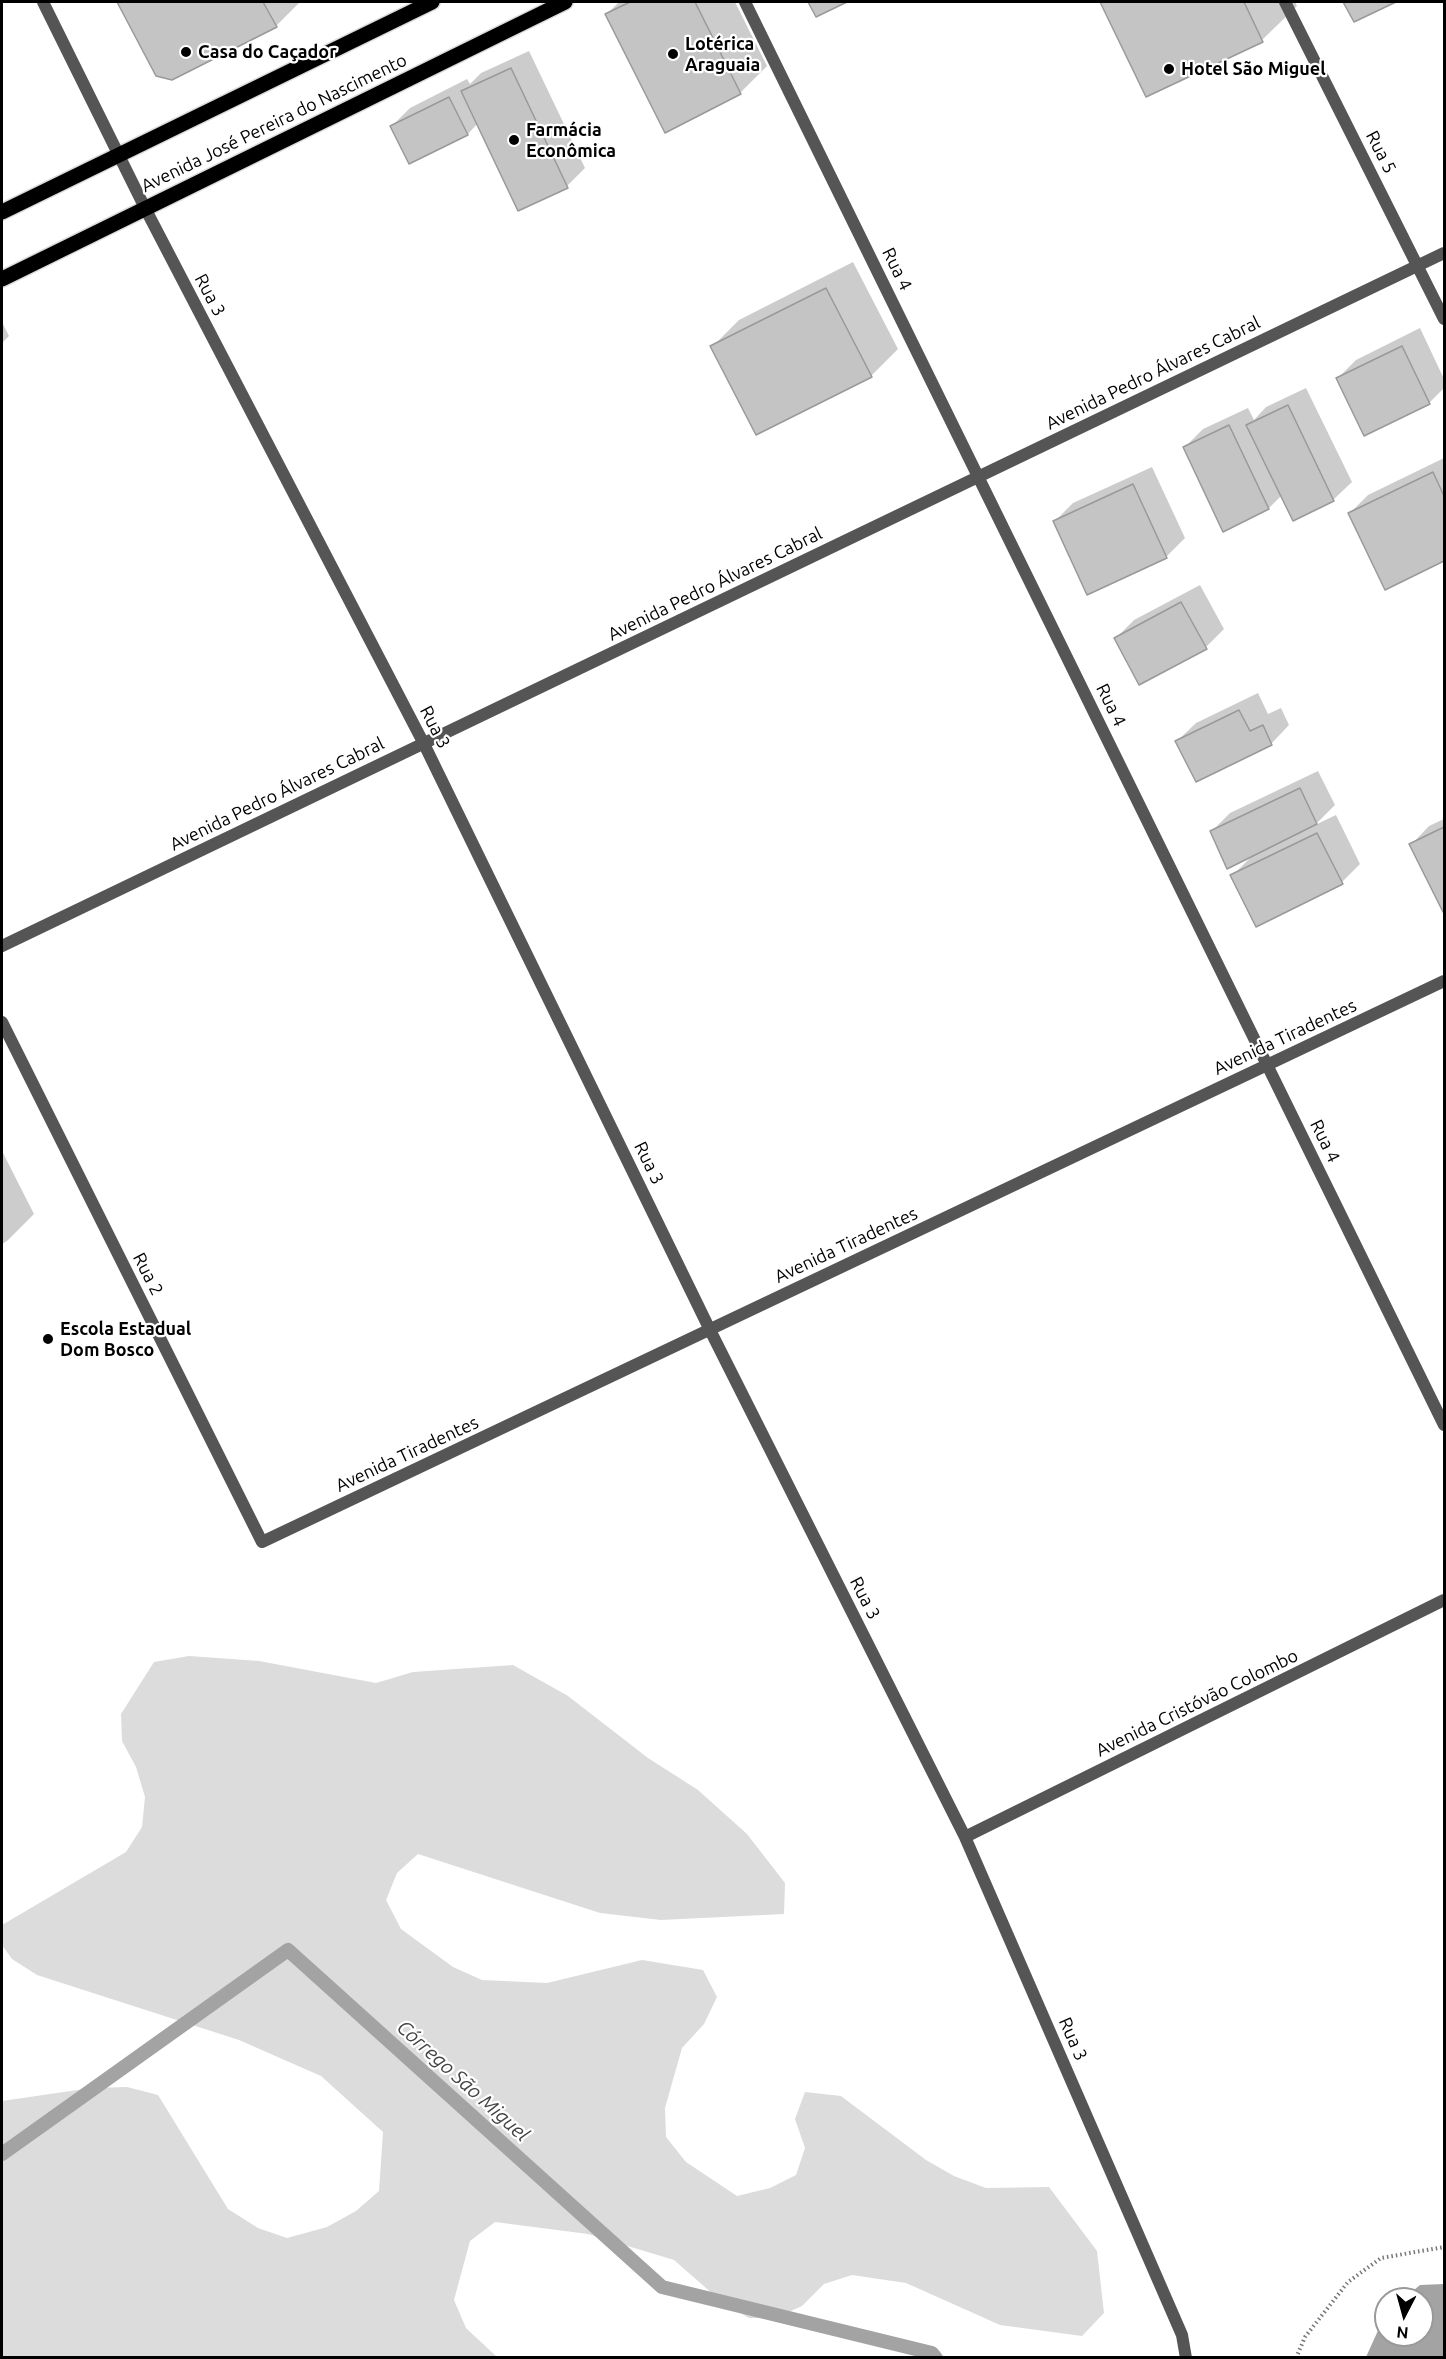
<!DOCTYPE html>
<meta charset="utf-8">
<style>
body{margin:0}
#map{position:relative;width:1446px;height:2359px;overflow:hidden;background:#fff;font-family:Ubuntu,sans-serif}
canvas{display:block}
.frame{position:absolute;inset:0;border:3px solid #000;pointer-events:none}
.north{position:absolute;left:1374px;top:2287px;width:60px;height:60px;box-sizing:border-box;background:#fff;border:2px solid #999;border-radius:50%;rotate:186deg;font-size:16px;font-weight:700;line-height:24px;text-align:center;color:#000}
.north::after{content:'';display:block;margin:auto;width:21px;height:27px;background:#000;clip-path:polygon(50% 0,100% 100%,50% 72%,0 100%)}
</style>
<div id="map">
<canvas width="1446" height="2359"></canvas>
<div class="frame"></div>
<div class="north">N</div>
</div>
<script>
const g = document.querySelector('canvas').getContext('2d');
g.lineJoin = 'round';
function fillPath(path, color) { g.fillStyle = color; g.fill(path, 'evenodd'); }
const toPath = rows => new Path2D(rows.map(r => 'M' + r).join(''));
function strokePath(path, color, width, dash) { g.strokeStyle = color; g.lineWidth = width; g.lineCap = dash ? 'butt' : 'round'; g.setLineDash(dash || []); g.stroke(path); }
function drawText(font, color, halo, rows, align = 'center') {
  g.font = font + ' Ubuntu,sans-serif'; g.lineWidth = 4.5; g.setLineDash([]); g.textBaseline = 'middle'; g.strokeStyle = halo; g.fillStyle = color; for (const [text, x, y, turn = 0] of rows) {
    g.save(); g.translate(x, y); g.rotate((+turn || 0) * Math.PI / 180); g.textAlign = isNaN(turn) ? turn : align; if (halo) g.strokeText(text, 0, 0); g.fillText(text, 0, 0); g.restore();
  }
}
const green = toPath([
 [189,1656,259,1661,376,1683,413,1672,513,1665,568,1696,648,1758,698,1790,747,1834,785,1883,784,1914,661,1920,600,1913,418,1854,397,1873,386,1900,401,1929,453,1967,482,1980,547,1983,642,1960,703,1970,717,1997,704,2024,682,2048,665,2108,666,2137,686,2162,737,2196,770,2188,796,2175,805,2148,795,2119,805,2092,841,2096,926,2160,954,2176,986,2188,1049,2187,1097,2251,1104,2313,1082,2336,1000,2325,906,2283,852,2275,824,2284,802,2306,775,2318,749,2318,722,2302,674,2260,588,2234,495,2222,470,2241,454,2300,466,2328,497,2357,2,2357,2,2101,91,2088,127,2087,158,2095,228,2209,258,2228,287,2238,327,2227,356,2211,379,2191,383,2132,321,2076,239,2040,37,1975,12,1959,2,1945,2,1925,126,1852,142,1827,145,1797,136,1767,122,1741,121,1714,154,1662]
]);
const water = toPath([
 [1444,2284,1444,2357,1366,2357,1386,2313,1386,2335,1422,2335,1422,2299,1403,2299,1420,2285]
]);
const shadow = toPath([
 [119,2,300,2,276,26,157,75],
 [619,2,735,2,767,66,740,93,607,14],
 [1102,2,1295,2,1297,6,1262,40,1147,95],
 [1345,2,1393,2,1354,20],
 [529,51,585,168,567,186,478,123,468,134,410,162,392,126,410,108,467,79,470,84,481,73],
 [853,262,898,349,871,376,712,347,739,320],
 [2,322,9,336,2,343],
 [1420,328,1444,379,1444,388,1429,403,1337,379,1356,360],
 [1306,388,1352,482,1333,500,1282,495,1269,508,1184,448,1203,429,1248,408,1254,420,1266,407],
 [1444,458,1444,560,1386,588,1350,513,1368,495],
 [1152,467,1185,538,1166,557,1087,593,1055,521,1073,503],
 [1200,585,1224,629,1206,647,1116,638,1134,620],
 [1258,693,1268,714,1281,708,1289,725,1271,744,1177,741,1196,723],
 [1318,771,1335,805,1315,825,1336,815,1360,864,1342,882,1232,876,1253,855,1211,832,1230,813],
 [1444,819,1444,910,1411,845,1429,826],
 [3,1153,34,1214,7,1241,2,1244]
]);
const stream = toPath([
 [2,2154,288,1950,662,2287,932,2353,936,2358]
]);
const building = toPath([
 [117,2,263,2,277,27,172,80,156,76,117,2],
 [630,2,695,2,741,94,665,133,605,14,630,2],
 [808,2,847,2,816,17,808,2],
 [1100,2,1244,2,1263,42,1146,97,1100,2],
 [1343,2,1396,2,1354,22,1343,2],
 [511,68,568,188,518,211,461,91,511,68],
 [449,97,468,135,409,164,390,126,449,97],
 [826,288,872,377,756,435,710,346,826,288],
 [1402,346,1430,404,1364,436,1336,378,1402,346],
 [1288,405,1334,501,1293,521,1246,425,1288,405],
 [1229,425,1269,509,1223,532,1183,447,1229,425],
 [1433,472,1444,496,1444,561,1385,590,1348,513,1433,472],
 [1133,484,1167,558,1087,595,1053,521,1133,484],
 [1181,602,1207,649,1139,685,1114,638,1181,602],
 [1239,710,1250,731,1263,725,1272,745,1196,782,1175,741,1239,710],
 [1300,788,1317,824,1227,869,1210,831,1300,788],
 [1444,827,1444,911,1443,912,1409,844,1444,827],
 [1317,833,1343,884,1256,927,1230,875,1317,833]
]);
const path = toPath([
 [1296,2358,1305,2337,1348,2282,1381,2258,1444,2247]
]);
const street = toPath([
 [43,2,145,208,424,744,710,1330,965,1837,1182,2335,1186,2358],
 [745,2,1444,1425],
 [1285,2,1444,319],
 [2,946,1444,253],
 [2,1022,262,1542,1444,981],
 [965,1837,1444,1600]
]);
const primary = toPath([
 [2,212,432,2],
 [2,279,565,2]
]);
const markers = [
 [186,52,6,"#000"],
 [673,54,6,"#000"],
 [1169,69,6,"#000"],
 [514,140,6,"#000"],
 [48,1339,6,"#000"]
];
const poiNames = [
 ["Lotérica",685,44],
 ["Araguaia",685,65],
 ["Casa do Caçador",198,52],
 ["Hotel São Miguel",1181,69],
 ["Farmácia",526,130],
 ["Econômica",526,151],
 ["Escola Estadual",60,1329],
 ["Dom Bosco",60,1350]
];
const streetNames = [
 ["Avenida José Pereira do Nascimento",274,123,-26],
 ["Rua 5",1381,152,63],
 ["Rua 4",897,269,64],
 ["Rua 3",210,295,62],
 ["Avenida Pedro Álvares Cabral",1153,373,-26],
 ["Avenida Pedro Álvares Cabral",715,584,-26],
 ["Rua 4",1111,705,64],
 ["Rua 3",435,727,63],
 ["Avenida Pedro Álvares Cabral",277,794,-26],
 ["Avenida Tiradentes",1285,1037,-25],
 ["Rua 4",1325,1141,64],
 ["Rua 3",649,1163,64],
 ["Avenida Tiradentes",846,1245,-25],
 ["Rua 2",148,1274,63],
 ["Avenida Tiradentes",407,1454,-25],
 ["Rua 3",865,1598,63],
 ["Avenida Cristóvão Colombo",1197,1703,-26],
 ["Rua 3",1073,2039,66]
];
const waterNames = [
 ["Córrego São Miguel",463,2081,42]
];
fillPath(green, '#dcdcdc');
fillPath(water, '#a3a3a3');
fillPath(shadow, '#0003');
strokePath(stream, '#a3a3a3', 14);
fillPath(building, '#c4c4c4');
strokePath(building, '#999', 1.5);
strokePath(primary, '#dbdbdb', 18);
strokePath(path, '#777', 4, [1.5, 3]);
strokePath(street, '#555', 12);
strokePath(primary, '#000', 15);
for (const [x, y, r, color] of markers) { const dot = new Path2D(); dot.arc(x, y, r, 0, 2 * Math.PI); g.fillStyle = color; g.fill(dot); strokePath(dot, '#fff', 2); }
drawText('bold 18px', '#000', '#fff', poiNames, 'left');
drawText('18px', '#000', '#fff', streetNames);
drawText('italic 20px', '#444', '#fff', waterNames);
</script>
